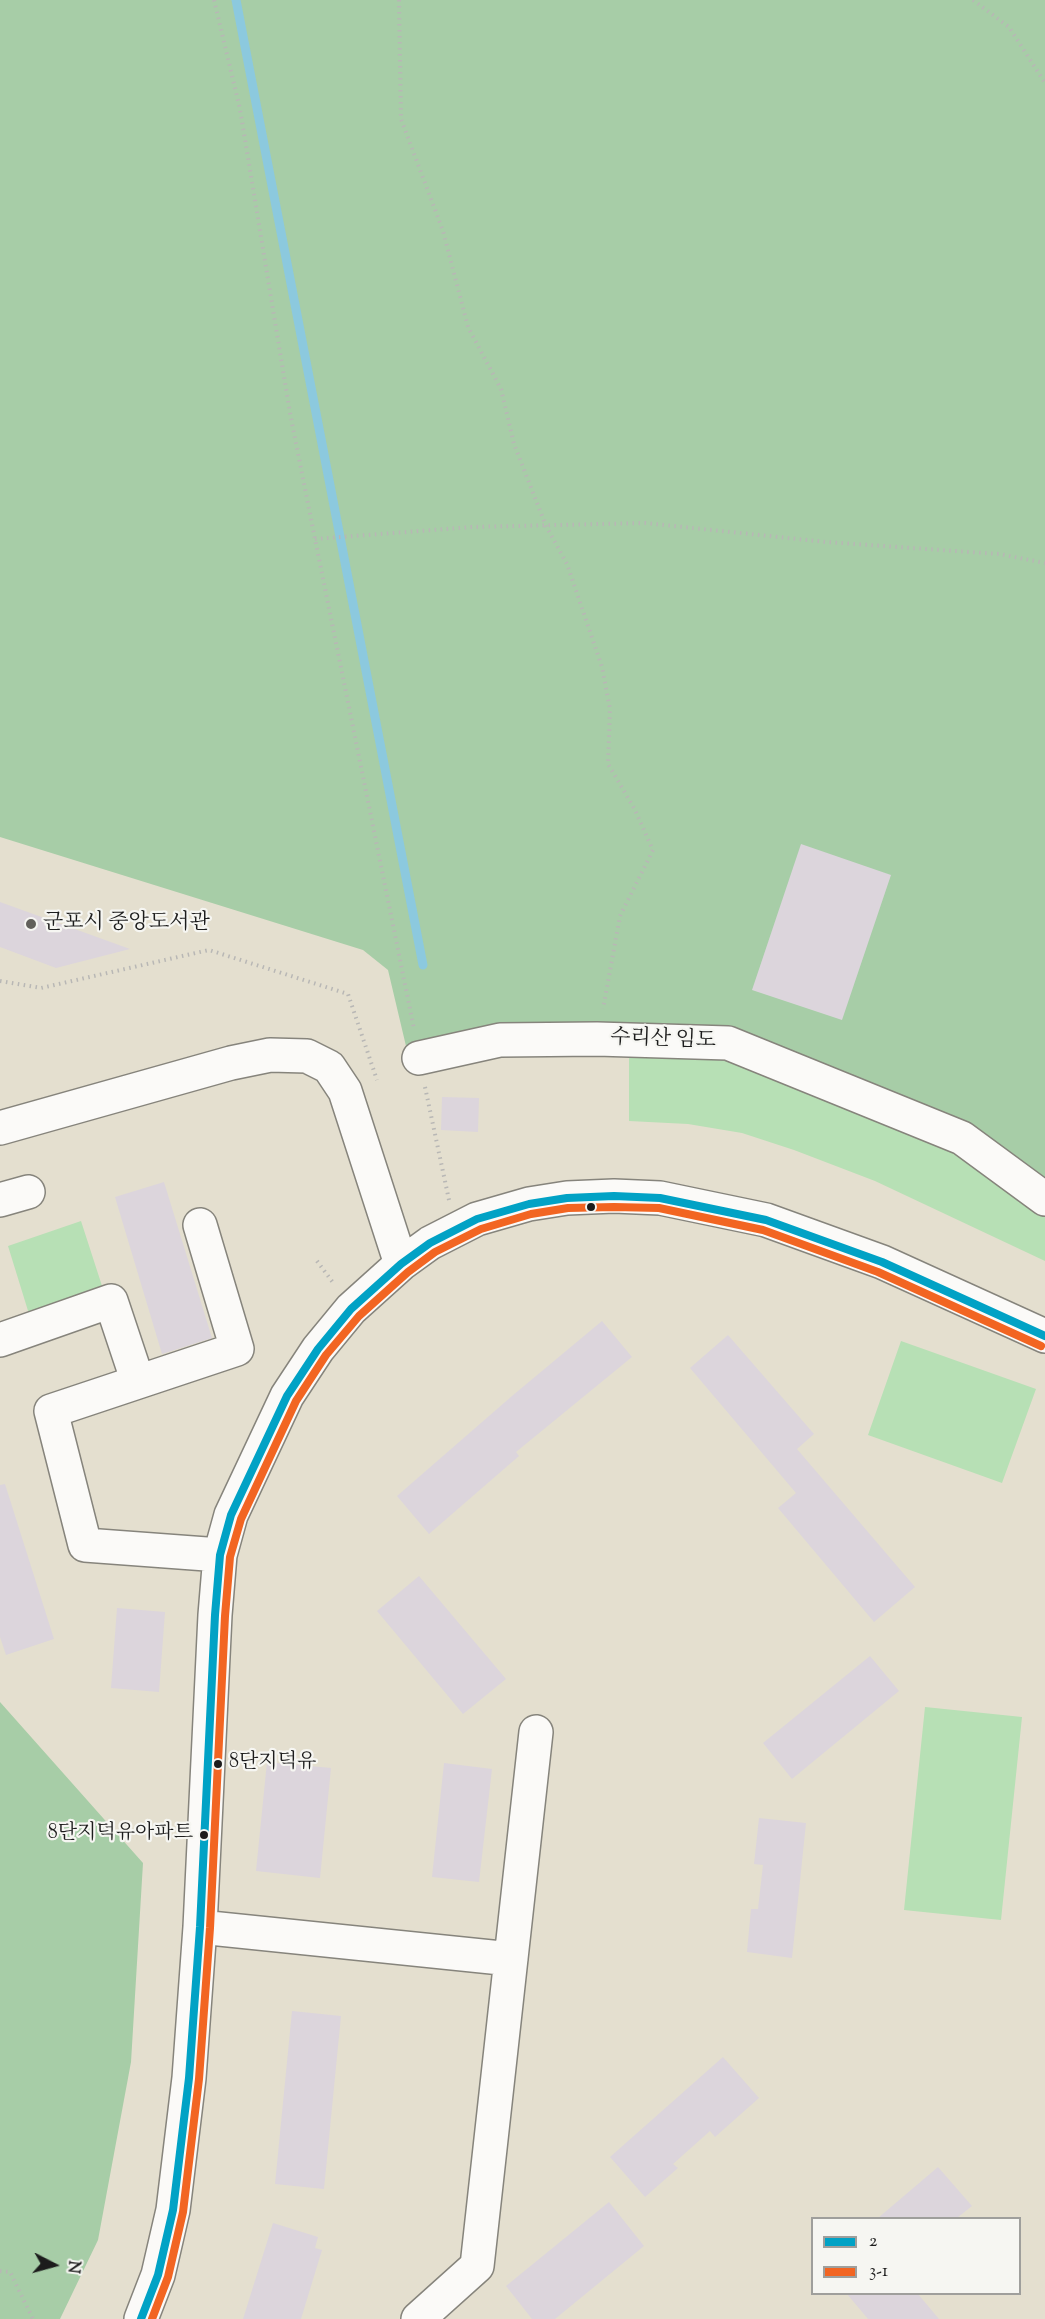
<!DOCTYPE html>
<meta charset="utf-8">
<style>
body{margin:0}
#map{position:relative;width:1045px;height:2319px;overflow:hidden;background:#e4dfcf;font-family:"Sorts Mill Goudy",serif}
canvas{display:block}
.legend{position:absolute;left:811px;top:2217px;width:210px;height:78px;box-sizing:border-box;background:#f6f6f2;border:2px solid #9f9f9c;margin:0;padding:8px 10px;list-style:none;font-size:18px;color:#1c1c1c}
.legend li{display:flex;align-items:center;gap:12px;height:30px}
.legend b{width:30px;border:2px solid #9f9f9c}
.north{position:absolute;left:24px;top:2235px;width:60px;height:60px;-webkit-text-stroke:4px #f6f6f2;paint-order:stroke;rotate:96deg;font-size:16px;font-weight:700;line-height:24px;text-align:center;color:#1c1c1c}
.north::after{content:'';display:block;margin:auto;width:21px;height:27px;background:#1c1c1c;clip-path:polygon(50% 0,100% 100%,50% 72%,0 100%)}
</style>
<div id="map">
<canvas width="1045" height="2319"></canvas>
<ul class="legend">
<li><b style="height:8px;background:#01a2c5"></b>2</li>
<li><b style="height:8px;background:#f26522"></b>3-1</li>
</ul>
<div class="north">N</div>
</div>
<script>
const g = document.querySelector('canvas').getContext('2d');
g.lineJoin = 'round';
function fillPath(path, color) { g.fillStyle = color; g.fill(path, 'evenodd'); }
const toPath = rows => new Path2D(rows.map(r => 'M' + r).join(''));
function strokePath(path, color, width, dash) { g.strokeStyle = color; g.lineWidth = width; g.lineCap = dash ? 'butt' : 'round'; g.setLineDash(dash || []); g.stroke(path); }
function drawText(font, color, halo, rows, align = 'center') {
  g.font = font + ' "Sorts Mill Goudy","Noto Serif KR",serif'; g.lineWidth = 4.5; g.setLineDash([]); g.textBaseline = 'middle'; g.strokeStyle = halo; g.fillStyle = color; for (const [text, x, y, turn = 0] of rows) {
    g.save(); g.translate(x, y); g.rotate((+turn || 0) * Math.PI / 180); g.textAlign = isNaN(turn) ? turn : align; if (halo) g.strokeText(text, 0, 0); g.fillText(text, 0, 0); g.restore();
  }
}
const green = toPath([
 [629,1053,717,1059,780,1070,956,1147,1045,1206,1045,1261,875,1181,794,1150,742,1133,688,1124,629,1121],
 [81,1221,103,1289,29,1314,8,1246],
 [901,1341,1036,1389,1002,1483,868,1435],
 [925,1707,1022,1717,1001,1920,904,1910]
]);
const forest = toPath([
 [0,0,1045,0,1045,1188,728,1043,618,1039,410,1063,388,970,363,950,0,837],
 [0,1702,143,1863,131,2062,98,2240,60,2319,0,2319]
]);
const stream = toPath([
 [236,0,423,965]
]);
const building = toPath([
 [801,844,891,875,842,1020,752,990],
 [0,902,130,949,56,968,0,947],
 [442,1097,479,1098,478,1132,441,1130],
 [164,1182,212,1338,162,1354,115,1197],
 [602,1321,632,1357,516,1452,519,1456,429,1534,397,1496,512,1396],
 [728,1335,814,1434,797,1449,915,1587,874,1622,778,1508,796,1493,690,1368],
 [5,1484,54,1639,6,1655,0,1637,0,1485],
 [419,1576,506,1679,463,1714,377,1611],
 [117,1608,165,1612,159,1692,111,1688],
 [870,1656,899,1691,792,1779,763,1743],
 [267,1762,331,1768,320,1878,256,1871],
 [444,1763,492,1769,479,1882,432,1877],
 [759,1818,806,1823,792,1958,747,1952,751,1909,758,1909,763,1865,754,1864],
 [292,2011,341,2016,324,2189,275,2184],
 [723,2057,759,2098,715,2137,710,2131,673,2164,678,2168,645,2197,610,2157],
 [938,2167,972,2206,957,2218,878,2218],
 [609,2202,644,2246,555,2319,532,2319,506,2286],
 [273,2223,318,2237,315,2248,322,2250,301,2319,243,2319],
 [847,2294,918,2294,939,2319,868,2319]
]);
const path = toPath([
 [214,0,240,109,290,413,315,539,414,1029],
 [399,0,401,119,443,231,468,327,501,389,514,444,546,526,567,564,602,667,610,709,608,764,634,808,653,850,620,916,603,1009],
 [973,0,1009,27,1045,83],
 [315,539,472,527,645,523,826,542,999,554,1045,563],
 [0,981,41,988,209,950,348,994,377,1080],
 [425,1087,449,1200],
 [317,1261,334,1284],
 [0,2271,10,2272,33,2319]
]);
const minor = toPath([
 [419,1058,500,1040,597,1039,728,1043,962,1138,1045,1199],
 [0,1128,231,1063,270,1055,307,1056,329,1067,345,1091,401,1264],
 [0,1200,28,1192],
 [200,1225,237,1349,51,1411,85,1545,220,1555],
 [0,1340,111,1301,138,1382],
 [200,1927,511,1959],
 [141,2319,158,2275,173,2210,189,2078,200,1927,215,1615,220,1555,231,1515,287,1396,318,1349,351,1309,401,1264,430,1243,477,1219,529,1204,567,1198,614,1196,660,1198,766,1220,882,1262,1045,1336],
 [418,2319,477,2266,536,1732]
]);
const bus1 = toPath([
 [141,2319,158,2275,173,2210,189,2078,200,1927,215,1615,220,1555,231,1515,287,1396,318,1349,351,1309,401,1264,430,1243,477,1219,529,1204,567,1198,614,1196,660,1198,766,1220,882,1262,1045,1336]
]);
const bus2 = toPath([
 [152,2319,168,2277,183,2212,199,2079,210,1928,225,1616,230,1557,241,1519,296,1401,326,1355,359,1316,408,1272,435,1252,481,1229,531,1214,568,1208,614,1207,659,1208,763,1230,878,1272,1041,1346]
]);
const markers = [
 [31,924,6,"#62605b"],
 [591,1207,5,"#1c1c1c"],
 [218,1764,5,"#1c1c1c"],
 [204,1835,5,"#1c1c1c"]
];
const busNames = [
 ["8단지덕유",229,1764],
 ["8단지덕유아파트",193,1835,"right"]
];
const poiNames = [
 ["군포시 중앙도서관",43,924]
];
const streetNames = [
 ["수리산 임도",663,1041,2]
];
fillPath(green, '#b7e0b5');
fillPath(forest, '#a7cda7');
strokePath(stream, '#8cc9de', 9);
fillPath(building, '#dcd5dc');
strokePath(minor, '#86847c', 36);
strokePath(path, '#b8b7b5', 4, [1.5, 4.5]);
strokePath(minor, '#fbfaf8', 33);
strokePath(bus1, '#01a2c5', 8);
strokePath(bus2, '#f26522', 8);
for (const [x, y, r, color] of markers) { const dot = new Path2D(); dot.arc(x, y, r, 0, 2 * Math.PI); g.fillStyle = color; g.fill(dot); strokePath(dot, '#f6f6f2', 2); }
drawText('20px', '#1c1c1c', '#f6f6f2', busNames, 'left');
drawText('21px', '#1c1c1c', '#f6f6f2', poiNames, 'left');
drawText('21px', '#1c1c1c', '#f6f6f2', streetNames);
</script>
